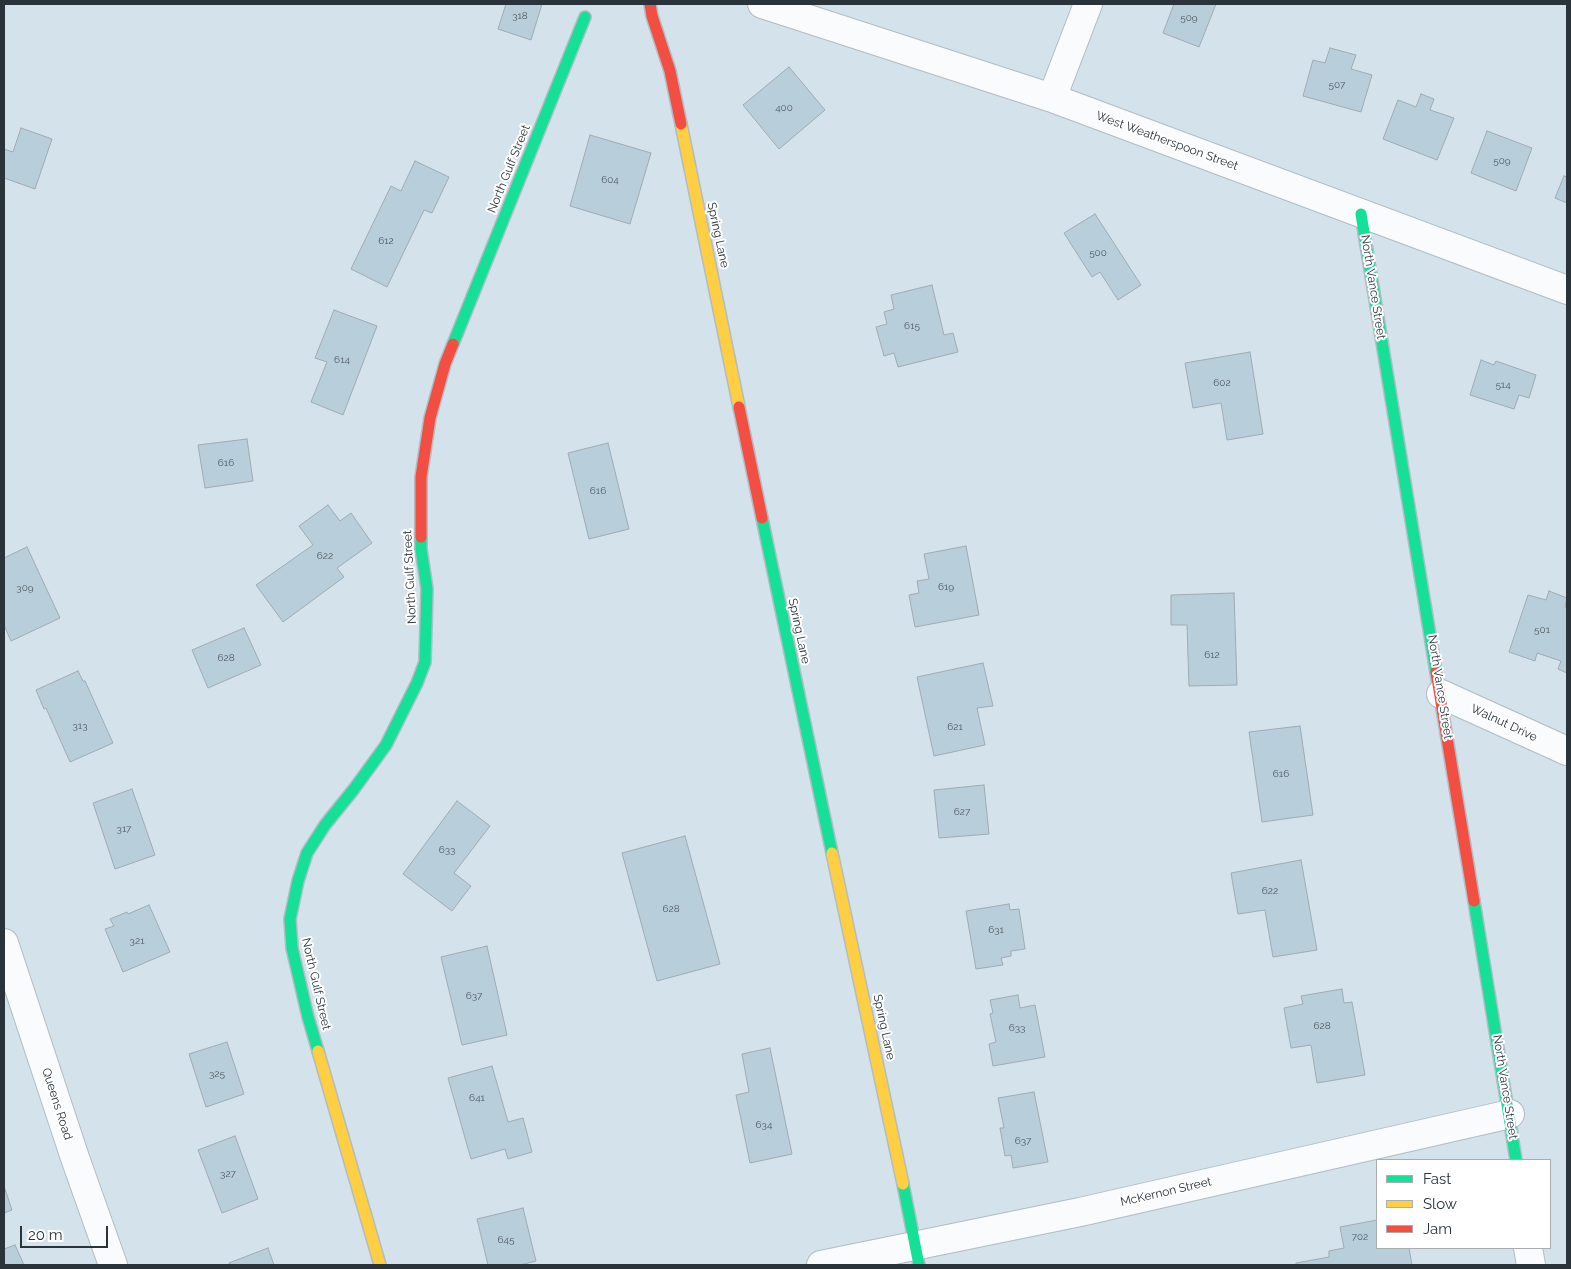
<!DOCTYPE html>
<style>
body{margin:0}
#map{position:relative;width:1571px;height:1269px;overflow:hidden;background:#d4e2eb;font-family:Raleway,sans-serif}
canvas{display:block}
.frame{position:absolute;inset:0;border:5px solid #293339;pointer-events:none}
.legend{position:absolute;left:1376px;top:1159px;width:175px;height:90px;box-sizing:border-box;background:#fff;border:1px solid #a9adb0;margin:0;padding:6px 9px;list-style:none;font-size:15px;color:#293339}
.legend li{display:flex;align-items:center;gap:10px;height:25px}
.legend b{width:25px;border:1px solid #a9adb0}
.scale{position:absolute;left:20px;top:1226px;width:88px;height:22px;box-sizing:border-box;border:2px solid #293339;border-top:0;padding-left:6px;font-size:15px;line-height:18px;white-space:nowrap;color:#293339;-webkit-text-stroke:4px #fff;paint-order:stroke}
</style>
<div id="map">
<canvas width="1571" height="1269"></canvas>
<div class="frame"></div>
<ul class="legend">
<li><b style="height:6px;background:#16e098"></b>Fast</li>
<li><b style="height:6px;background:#ffcf43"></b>Slow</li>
<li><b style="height:6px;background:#f24e42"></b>Jam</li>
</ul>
<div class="scale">20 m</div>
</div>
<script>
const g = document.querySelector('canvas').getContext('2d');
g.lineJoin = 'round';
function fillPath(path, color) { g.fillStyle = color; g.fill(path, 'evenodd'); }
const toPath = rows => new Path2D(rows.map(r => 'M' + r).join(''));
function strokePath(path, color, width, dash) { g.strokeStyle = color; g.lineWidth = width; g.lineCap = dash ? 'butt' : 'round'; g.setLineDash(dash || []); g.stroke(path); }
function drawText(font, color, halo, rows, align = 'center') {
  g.font = font + ' Raleway,sans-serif'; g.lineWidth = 4; g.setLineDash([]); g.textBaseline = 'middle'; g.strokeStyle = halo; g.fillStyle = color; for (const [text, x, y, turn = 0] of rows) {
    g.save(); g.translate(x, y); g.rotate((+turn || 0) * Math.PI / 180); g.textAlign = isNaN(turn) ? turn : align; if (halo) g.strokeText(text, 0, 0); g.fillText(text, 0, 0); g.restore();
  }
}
const building = toPath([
 [506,4,542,4,531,40,498,29,506,4],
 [1174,4,1216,4,1199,47,1163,33,1174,4],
 [1330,48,1356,55,1351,69,1372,75,1361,112,1303,96,1313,60,1325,63,1330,48],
 [789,67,825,110,779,149,743,105,789,67],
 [1421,94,1434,99,1430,110,1454,118,1437,160,1383,139,1398,100,1416,107,1421,94],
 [21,128,52,139,35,189,4,178,4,149,13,152,21,128],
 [1487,131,1532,148,1516,191,1471,173,1487,131],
 [590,135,651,153,630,224,570,206,590,135],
 [415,161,449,177,432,213,424,210,387,287,351,269,391,186,401,191,415,161],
 [1564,176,1567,177,1567,203,1555,198,1564,176],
 [1095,214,1141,285,1118,300,1100,272,1092,277,1064,233,1095,214],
 [932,285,944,335,953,333,958,352,898,367,894,353,884,356,876,327,887,324,884,312,894,309,891,295,932,285],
 [334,310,377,326,343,415,311,402,327,362,315,358,334,310],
 [1250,352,1263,434,1227,440,1221,403,1193,408,1185,363,1250,352],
 [1481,360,1494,365,1496,361,1536,375,1529,398,1519,395,1514,409,1470,395,1481,360],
 [247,439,253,481,205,488,198,445,247,439],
 [608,443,629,529,589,539,568,453,608,443],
 [328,505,340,521,351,513,372,543,337,568,344,577,283,622,256,585,313,545,299,526,328,505],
 [966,546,979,615,915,627,909,595,919,593,917,581,929,579,924,554,966,546],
 [27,547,60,618,11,641,4,625,4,558,27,547],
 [1549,591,1567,598,1565,607,1567,608,1567,673,1558,669,1561,661,1537,653,1535,661,1509,652,1528,595,1546,600,1549,591],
 [1234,593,1237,685,1189,686,1187,625,1171,625,1171,595,1234,593],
 [244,628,261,665,208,688,192,650,244,628],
 [983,663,993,706,977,708,985,745,934,756,917,677,983,663],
 [78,671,83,681,85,681,113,743,70,762,46,708,44,709,36,690,78,671],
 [1300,726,1313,815,1262,822,1249,732,1300,726],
 [984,785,989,834,939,838,934,790,984,785],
 [132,789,155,855,115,869,93,803,132,789],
 [457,801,490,826,454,873,471,886,452,911,403,874,457,801],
 [685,836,720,964,657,981,622,853,685,836],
 [1301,860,1317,950,1273,957,1265,910,1238,914,1231,873,1301,860],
 [1009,904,1010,910,1019,909,1025,949,1011,951,1011,956,1001,958,1003,965,976,969,966,911,1009,904],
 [149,905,170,952,123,972,105,929,114,926,110,919,127,912,128,914,149,905],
 [487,946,507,1035,462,1045,441,957,487,946],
 [1342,989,1344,1003,1352,1002,1365,1075,1317,1083,1311,1045,1291,1048,1284,1008,1303,1004,1301,996,1342,989],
 [1018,995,1020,1008,1035,1005,1045,1057,993,1066,989,1044,996,1042,990,1014,993,1013,990,1000,1018,995],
 [227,1042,244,1094,206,1107,189,1054,227,1042],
 [770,1048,792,1154,750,1163,736,1095,749,1092,742,1054,770,1048],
 [492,1066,508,1122,523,1118,532,1152,508,1159,505,1149,471,1159,448,1078,492,1066],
 [1034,1092,1048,1162,1013,1168,1011,1155,1005,1156,1000,1128,1004,1128,998,1098,1034,1092],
 [235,1136,258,1199,222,1213,198,1150,235,1136],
 [4,1186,12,1210,4,1213,4,1186],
 [523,1208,536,1261,520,1265,488,1265,477,1219,523,1208],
 [1377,1220,1377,1248,1409,1248,1412,1265,1296,1265,1296,1263,1329,1257,1329,1251,1344,1248,1340,1227,1377,1220],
 [15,1245,24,1265,4,1265,4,1249,15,1245],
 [268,1248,274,1265,229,1265,229,1263,268,1248]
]);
const street = toPath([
 [762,4,1052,98,1567,290],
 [1052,98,1088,4],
 [1441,694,1567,751],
 [4,943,75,1158,113,1265],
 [1528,1248,1531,1265],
 [821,1265,1080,1212,1510,1114]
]);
const fast = toPath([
 [1361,214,1436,672],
 [453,344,585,17],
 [762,518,832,853],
 [1474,901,1516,1160],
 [318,1051,308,1017,292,948,290,919,298,881,307,853,325,825,354,789,386,745,417,683,425,662,427,589,421,549,421,537],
 [903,1184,919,1265]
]);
const slow = toPath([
 [681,124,739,407],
 [832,853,903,1184],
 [318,1051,380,1265]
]);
const jam = toPath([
 [650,4,652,16,670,71,681,124],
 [739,407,762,518],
 [421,537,421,477,430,418,445,364,453,344],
 [1436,672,1474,901]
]);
const numberNames = [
 ["318",520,16],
 ["509",1189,18],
 ["507",1337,85],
 ["400",784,108],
 ["509",1502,161],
 ["604",610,180],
 ["612",386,241],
 ["500",1098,253],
 ["615",912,326],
 ["614",342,360],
 ["602",1222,383],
 ["514",1503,385],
 ["616",226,463],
 ["616",598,491],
 ["622",325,556],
 ["619",946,587],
 ["309",25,588],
 ["501",1542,630],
 ["612",1212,655],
 ["628",226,658],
 ["313",80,726],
 ["621",955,727],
 ["616",1281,774],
 ["627",962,812],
 ["317",124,829],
 ["633",447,850],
 ["622",1270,891],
 ["628",671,909],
 ["631",996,930],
 ["321",137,941],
 ["637",474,996],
 ["628",1322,1026],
 ["633",1017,1028],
 ["325",217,1074],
 ["641",477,1098],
 ["634",764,1125],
 ["637",1023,1141],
 ["327",228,1174],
 ["702",1360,1237],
 ["645",506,1240]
];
const streetNames = [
 ["West Weatherspoon Street",1167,141,20],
 ["North Gulf Street",509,169,-68],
 ["Spring Lane",718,235,78],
 ["North Vance Street",1373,287,81],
 ["North Gulf Street",410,577,-93],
 ["Spring Lane",799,631,78],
 ["North Vance Street",1440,687,81],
 ["Walnut Drive",1504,723,25],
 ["North Gulf Street",316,984,77],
 ["Spring Lane",884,1027,78],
 ["North Vance Street",1505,1087,81],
 ["Queens Road",57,1104,72],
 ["McKernon Street",1166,1192,-13]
];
fillPath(building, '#b9cedb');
strokePath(building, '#a0aab1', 1);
strokePath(street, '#b1bcc3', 30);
strokePath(fast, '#b1bcc3', 14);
strokePath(slow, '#b1bcc3', 14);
strokePath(jam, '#b1bcc3', 14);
strokePath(street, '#f9fbfc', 28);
strokePath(fast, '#16e098', 11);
strokePath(slow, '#ffcf43', 11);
strokePath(jam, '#f24e42', 11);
drawText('10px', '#4e5a62', null, numberNames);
drawText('12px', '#293339', '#fff', streetNames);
</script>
